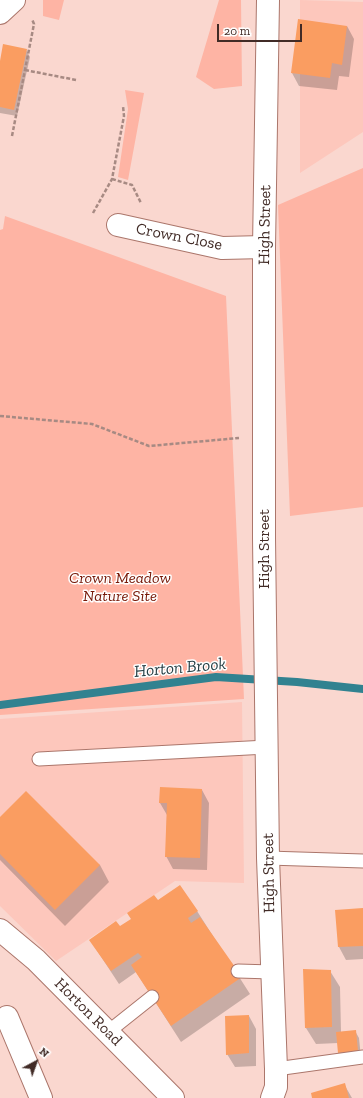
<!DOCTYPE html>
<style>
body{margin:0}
#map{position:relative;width:363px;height:1098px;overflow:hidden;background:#fad7cf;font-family:"Zilla Slab",serif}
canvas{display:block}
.north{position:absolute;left:16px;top:1042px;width:40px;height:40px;-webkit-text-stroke:3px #fff;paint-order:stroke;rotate:41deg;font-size:11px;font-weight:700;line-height:16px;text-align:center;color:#412b26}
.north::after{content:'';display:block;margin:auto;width:14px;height:18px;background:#412b26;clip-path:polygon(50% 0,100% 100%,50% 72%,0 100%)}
.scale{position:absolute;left:217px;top:24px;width:85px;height:18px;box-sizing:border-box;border:2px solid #412b26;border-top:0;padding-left:5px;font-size:12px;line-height:14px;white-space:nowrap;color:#412b26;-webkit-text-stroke:3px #fff;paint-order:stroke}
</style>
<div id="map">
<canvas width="363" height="1098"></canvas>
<div class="north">N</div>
<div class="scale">20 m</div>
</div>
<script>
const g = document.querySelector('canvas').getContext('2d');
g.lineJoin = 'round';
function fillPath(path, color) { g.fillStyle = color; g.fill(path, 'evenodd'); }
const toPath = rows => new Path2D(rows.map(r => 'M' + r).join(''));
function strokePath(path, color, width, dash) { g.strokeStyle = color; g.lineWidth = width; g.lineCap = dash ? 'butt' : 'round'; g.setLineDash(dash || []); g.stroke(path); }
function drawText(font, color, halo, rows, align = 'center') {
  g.font = font + ' "Zilla Slab",serif'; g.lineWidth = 3; g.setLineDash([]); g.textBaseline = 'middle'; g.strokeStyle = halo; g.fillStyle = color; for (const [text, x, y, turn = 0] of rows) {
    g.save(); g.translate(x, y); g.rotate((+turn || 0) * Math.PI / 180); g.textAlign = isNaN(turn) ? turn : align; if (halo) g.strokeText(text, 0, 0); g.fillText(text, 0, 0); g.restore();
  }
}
const built = toPath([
 [300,0,363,2,363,132,300,173],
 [242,702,244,883,175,881,56,961,0,906,0,719]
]);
const green = toPath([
 [43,0,64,0,59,20,43,16],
 [219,0,241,0,242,86,214,89,196,77],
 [125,90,144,93,128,180,118,177,128,109],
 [363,168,363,507,290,516,278,205],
 [5,216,226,296,244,699,0,715,0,230,3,229]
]);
const shadow = toPath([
 [347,26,354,39,349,77,339,76,337,90,299,86,292,73],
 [26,50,30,57,17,116,0,113,0,66],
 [202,790,209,803,207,870,173,869,166,856,167,815,160,803],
 [0,818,100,865,109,882,65,926,0,860],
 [158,902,197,911,250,994,181,1042,136,972,119,984,90,940,119,928],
 [363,909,363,959,346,960,339,947],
 [330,971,340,987,341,1032,355,1031,359,1038,361,1058,343,1059,339,1052,338,1043,316,1044,306,1028],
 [249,1016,256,1029,256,1066,235,1067,227,1054],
 [344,1084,352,1098,313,1098]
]);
const stream = toPath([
 [0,705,216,677,297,682,363,689]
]);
const building = toPath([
 [298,19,347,26,342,65,332,63,330,78,291,73],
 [3,44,27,49,14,110,0,107,0,61],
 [160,787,202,789,200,858,165,857,167,803,159,803],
 [26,791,100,865,55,910,0,854,0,817],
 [180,885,198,911,188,918,191,923,200,917,242,977,171,1026,131,965,142,957,138,953,111,971,89,940,116,921,120,926,131,919,127,913,154,895,158,900],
 [363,908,363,946,338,947,335,910],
 [303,969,331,970,332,1027,305,1028],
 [249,1015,249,1053,226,1055,225,1016],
 [356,1030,358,1051,338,1053,336,1032],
 [345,1083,349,1098,312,1098,311,1093]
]);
const path = toPath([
 [25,70,76,80],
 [12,136,34,24,32,19],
 [112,179,132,185,141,203],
 [93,213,112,179,124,116,123,106],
 [0,416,92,424,149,446,239,438]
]);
const service = toPath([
 [39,759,267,747],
 [268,858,363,861],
 [238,971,272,972],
 [108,1032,152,997],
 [276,1069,363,1057]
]);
const minor = toPath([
 [0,13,14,0],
 [118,225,222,248,264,247],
 [7,1017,41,1098]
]);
const tertiary = toPath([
 [268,0,264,247,264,538,268,858,276,1069,276,1087,272,1098],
 [0,930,36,960,173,1098]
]);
const streetNames = [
 ["High Street",265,225,-89],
 ["Crown Close",179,237,11],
 ["High Street",264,549,-90],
 ["High Street",269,873,-91],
 ["Horton Road",88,1012,45]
];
const parkNames = [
 ["Crown Meadow",120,578],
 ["Nature Site",120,596]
];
const waterNames = [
 ["Horton Brook",180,668,-5]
];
fillPath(built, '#fdc7bc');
fillPath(green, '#feb4a4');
fillPath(shadow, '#0003');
strokePath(stream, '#318290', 8);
fillPath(building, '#fa9d61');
strokePath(service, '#ab766b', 15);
strokePath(minor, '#ab766b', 24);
strokePath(tertiary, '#ab766b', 24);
strokePath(path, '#a78a83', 2.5, [4, 2]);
strokePath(service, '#fff', 13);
strokePath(minor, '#fff', 22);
strokePath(tertiary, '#fff', 22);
drawText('16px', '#412b26', '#fff', streetNames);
drawText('italic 16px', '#761706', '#fff', parkNames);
drawText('italic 17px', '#274046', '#fff', waterNames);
</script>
